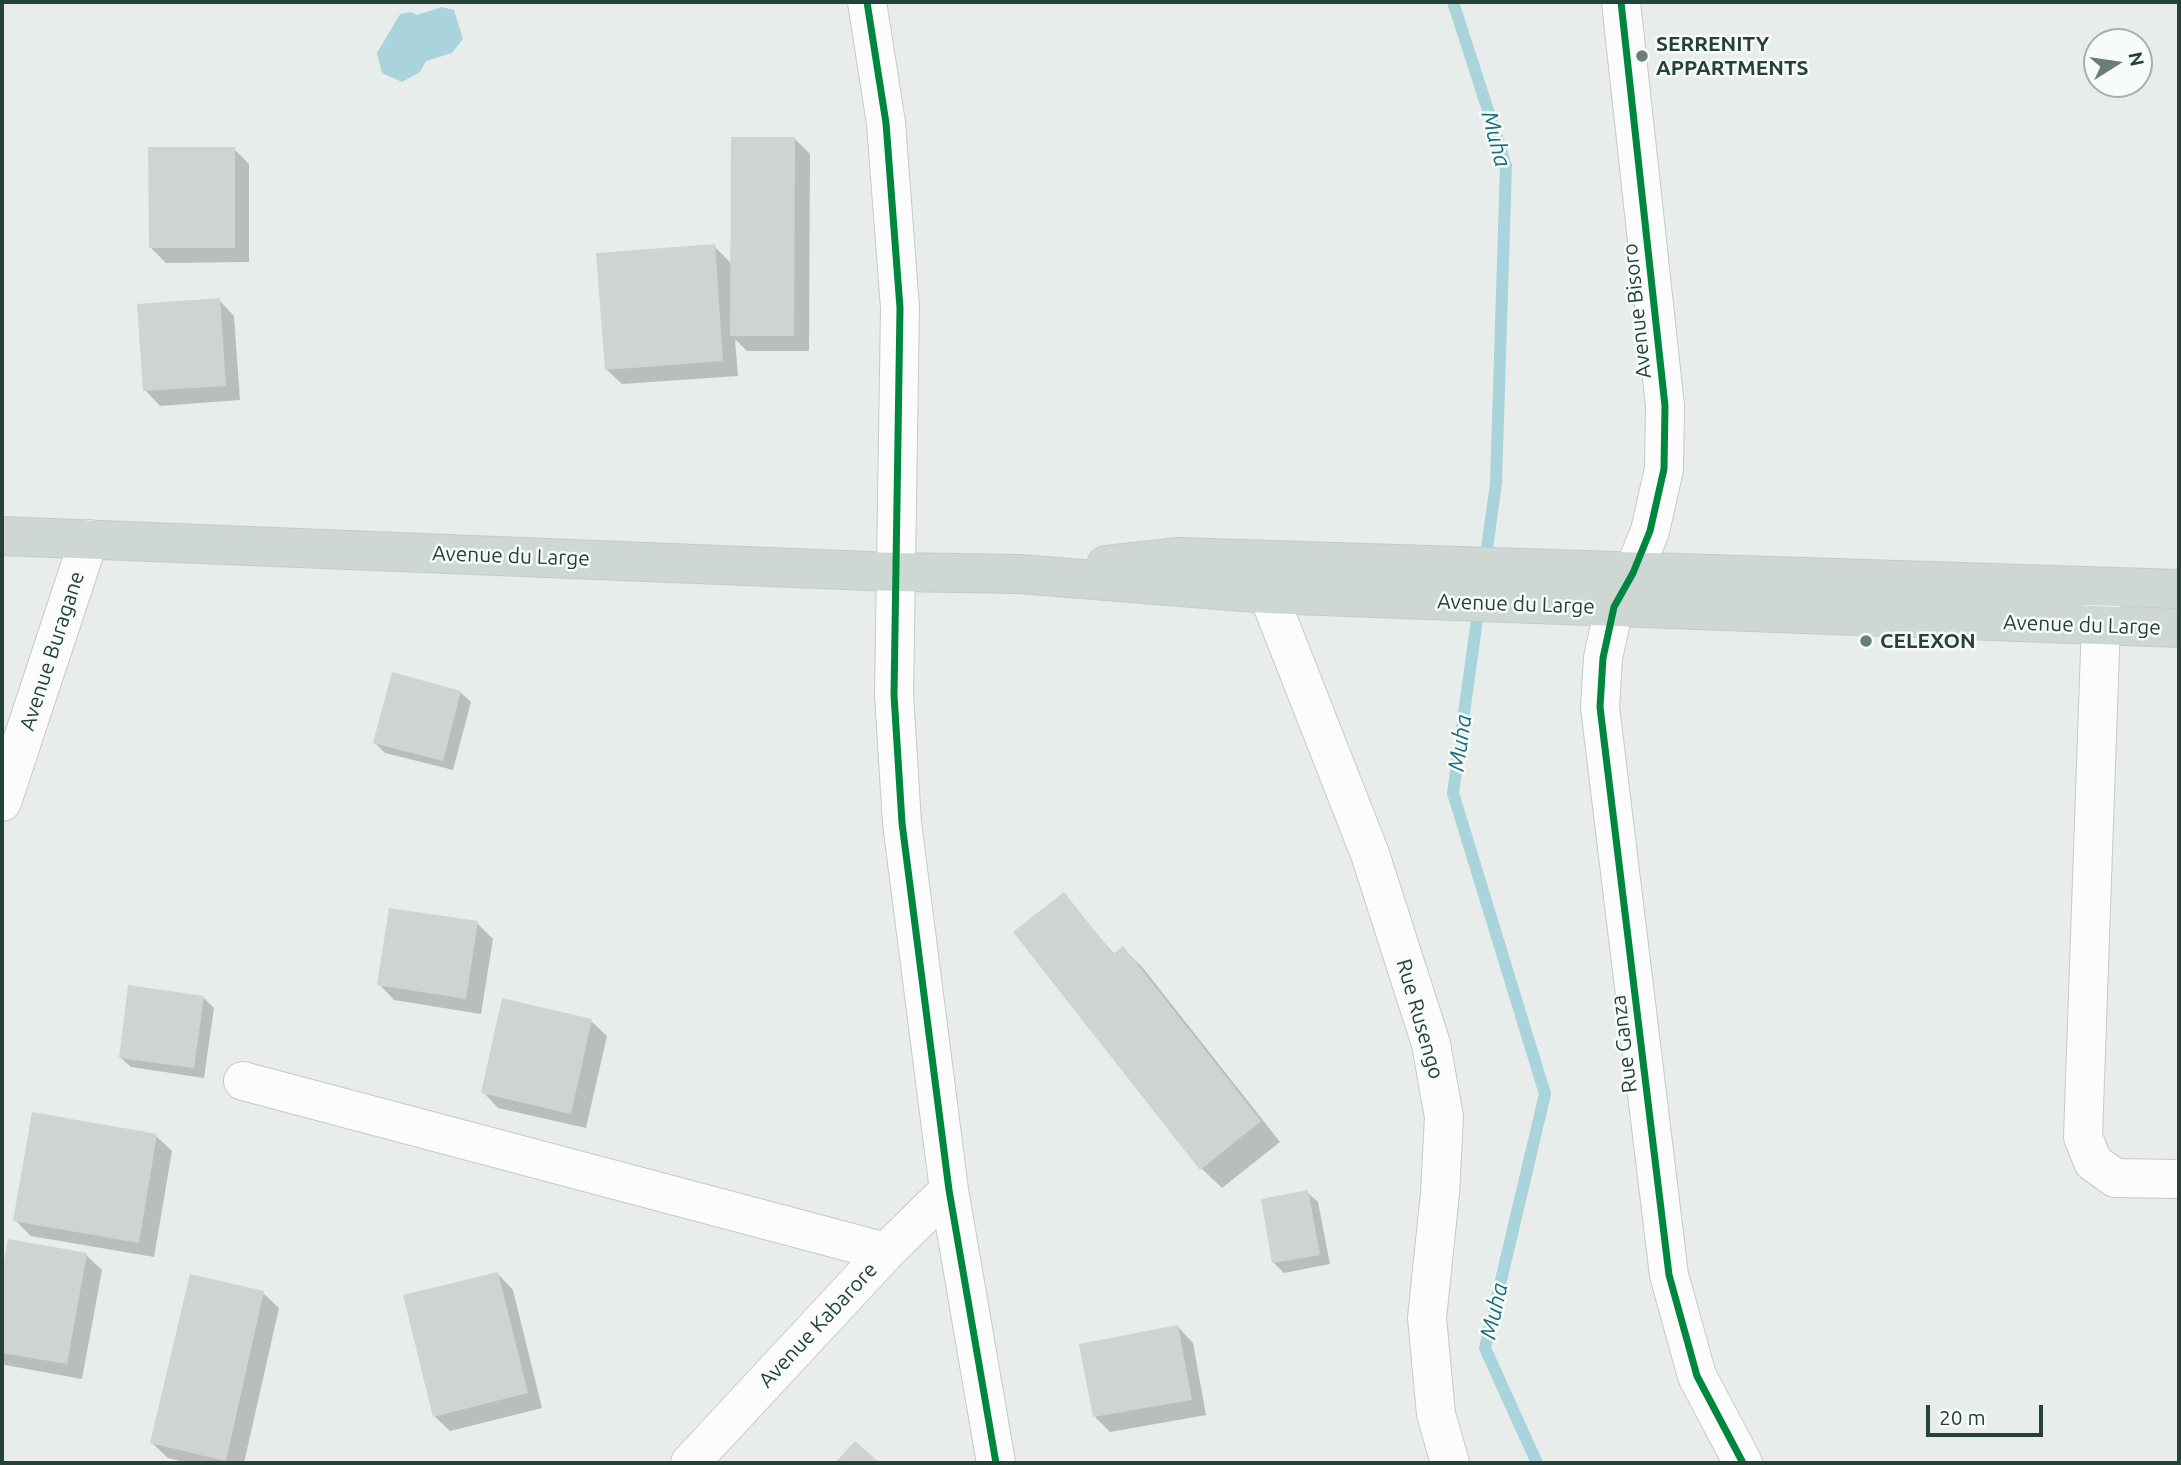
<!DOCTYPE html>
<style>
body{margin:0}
#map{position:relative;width:2181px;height:1465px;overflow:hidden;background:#e8edeb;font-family:Ubuntu,sans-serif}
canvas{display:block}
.frame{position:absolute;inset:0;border:4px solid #24423a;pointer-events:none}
.north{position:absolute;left:2083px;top:28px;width:70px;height:70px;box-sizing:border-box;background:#f7fbf9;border:2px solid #a3b1ad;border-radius:50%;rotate:78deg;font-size:19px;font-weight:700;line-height:28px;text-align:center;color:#24423a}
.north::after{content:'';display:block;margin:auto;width:24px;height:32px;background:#697e78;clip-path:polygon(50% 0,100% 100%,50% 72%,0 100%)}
.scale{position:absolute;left:1926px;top:1405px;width:117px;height:32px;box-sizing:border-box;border:4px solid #24423a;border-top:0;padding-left:9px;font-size:21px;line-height:24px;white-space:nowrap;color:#24423a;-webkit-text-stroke:5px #f7fbf9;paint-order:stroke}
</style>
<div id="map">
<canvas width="2181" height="1465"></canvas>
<div class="frame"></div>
<div class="north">N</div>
<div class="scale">20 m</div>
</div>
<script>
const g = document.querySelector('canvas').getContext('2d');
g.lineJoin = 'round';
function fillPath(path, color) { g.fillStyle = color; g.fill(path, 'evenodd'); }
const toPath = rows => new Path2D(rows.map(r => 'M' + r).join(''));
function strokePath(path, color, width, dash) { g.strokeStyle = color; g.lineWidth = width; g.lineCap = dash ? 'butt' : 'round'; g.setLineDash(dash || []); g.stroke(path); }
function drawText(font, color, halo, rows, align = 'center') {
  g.font = font + ' Ubuntu,sans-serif'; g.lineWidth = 5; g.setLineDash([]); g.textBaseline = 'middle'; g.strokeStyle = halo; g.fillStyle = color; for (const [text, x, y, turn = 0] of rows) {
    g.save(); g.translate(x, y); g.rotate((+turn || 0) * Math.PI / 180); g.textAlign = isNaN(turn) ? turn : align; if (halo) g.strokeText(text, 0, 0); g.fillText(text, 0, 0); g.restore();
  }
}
const water = toPath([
 [442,7,454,10,463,39,452,53,426,61,420,72,402,82,382,73,377,53,400,14,411,12,417,15]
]);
const shadow = toPath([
 [794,138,810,154,809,351,747,351,735,339,738,376,622,384,606,369,714,246,732,264],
 [234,149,249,164,249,262,166,263,150,247],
 [219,300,234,316,240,400,160,406,145,390],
 [460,692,471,702,453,770,385,753,375,743],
 [1063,895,1115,955,1123,948,1143,968,1280,1142,1222,1188,1201,1168],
 [477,923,493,939,481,1014,394,1000,379,984],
 [203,997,214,1008,204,1078,131,1067,120,1057],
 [591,1021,607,1036,586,1128,498,1108,483,1092],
 [156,1136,172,1151,154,1257,31,1236,15,1220],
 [1307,1192,1318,1202,1330,1264,1284,1273,1274,1263],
 [9,1241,86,1255,102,1270,82,1379,5,1365,2,1361,2,1282],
 [498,1274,513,1290,542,1408,450,1431,434,1416],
 [263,1293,279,1308,244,1463,188,1463,168,1458,152,1443],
 [1178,1327,1193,1343,1206,1415,1110,1432,1095,1417]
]);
const stream = toPath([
 [1453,2,1506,166,1496,483,1485,563],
 [1479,605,1453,793,1545,1094,1485,1348,1537,1463]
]);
const building = toPath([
 [731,137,795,137,794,336,730,336],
 [148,147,235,147,235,248,149,248],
 [715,244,723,361,605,370,596,253],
 [220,298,226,386,143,391,137,304],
 [392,672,461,691,443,761,373,743],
 [1064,892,1113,954,1123,946,1261,1121,1200,1170,1013,932],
 [389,908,478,921,466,999,377,985],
 [128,985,204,996,194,1068,119,1058],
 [502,998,592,1019,571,1114,481,1093],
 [32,1112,157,1134,139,1243,13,1221],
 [1308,1190,1320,1255,1272,1263,1261,1199],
 [8,1239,87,1253,67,1364,2,1353,2,1272],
 [498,1272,528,1393,433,1417,403,1295],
 [190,1274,264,1291,226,1461,150,1443],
 [1178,1325,1192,1400,1093,1417,1079,1344],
 [855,1441,880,1463,835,1463]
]);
const minor = toPath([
 [867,2,886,123,900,308,894,695,902,823,949,1190,996,1463],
 [1621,2,1665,406,1664,469,1650,531,1633,573,1614,607,1603,658,1600,707,1669,1275,1697,1376,1743,1463],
 [2102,593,2083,1137,2093,1162,2115,1178,2179,1179],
 [1268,594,1370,854,1431,1044,1444,1117,1440,1193,1427,1318,1436,1414,1450,1463],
 [2,802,89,539],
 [243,1081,886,1252],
 [690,1463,886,1252,949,1190]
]);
const major = toPath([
 [2,536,894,572,1020,574,1268,594,2179,628],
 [1106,565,1179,557,2179,589]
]);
const cycleway = toPath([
 [867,2,886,123,900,308,894,695,902,823,949,1190,996,1463],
 [1621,2,1665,406,1664,469,1650,531,1633,573,1614,607,1603,658,1600,707,1669,1275,1697,1376,1743,1463]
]);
const markers = [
 [1642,56,7,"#697e78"],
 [1866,641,7,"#697e78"]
];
const poiNames = [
 ["SERRENITY",1656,44],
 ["APPARTMENTS",1656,68],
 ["CELEXON",1880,641]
];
const streetNames = [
 ["Avenue Bisoro",1637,311,-96],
 ["Avenue du Large",511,556,2],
 ["Avenue du Large",1516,604,2],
 ["Avenue du Large",2082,625,2],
 ["Avenue Buragane",52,651,-72],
 ["Rue Rusengo",1420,1019,74],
 ["Rue Ganza",1624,1044,-97],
 ["Avenue Kabarore",818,1325,-47]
];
const waterNames = [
 ["Muha",1496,139,75],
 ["Muha",1460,743,-82],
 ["Muha",1494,1311,-77]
];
fillPath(water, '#a9d4db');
fillPath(shadow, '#0003');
strokePath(stream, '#a9d4db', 12);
fillPath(building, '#cfd4d2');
strokePath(minor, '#c5cac8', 40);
strokePath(major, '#c3ccc9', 40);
strokePath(minor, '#fcfcfc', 38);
strokePath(major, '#cfd7d5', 38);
strokePath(cycleway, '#00873e', 7);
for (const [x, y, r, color] of markers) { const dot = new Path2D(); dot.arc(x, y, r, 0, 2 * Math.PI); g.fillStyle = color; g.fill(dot); strokePath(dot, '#f7fbf9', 2.5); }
drawText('bold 21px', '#24423a', '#f7fbf9', poiNames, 'left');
drawText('21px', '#24423a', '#f7fbf9', streetNames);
drawText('italic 23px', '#1c6f80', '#f7fbf9', waterNames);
</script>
